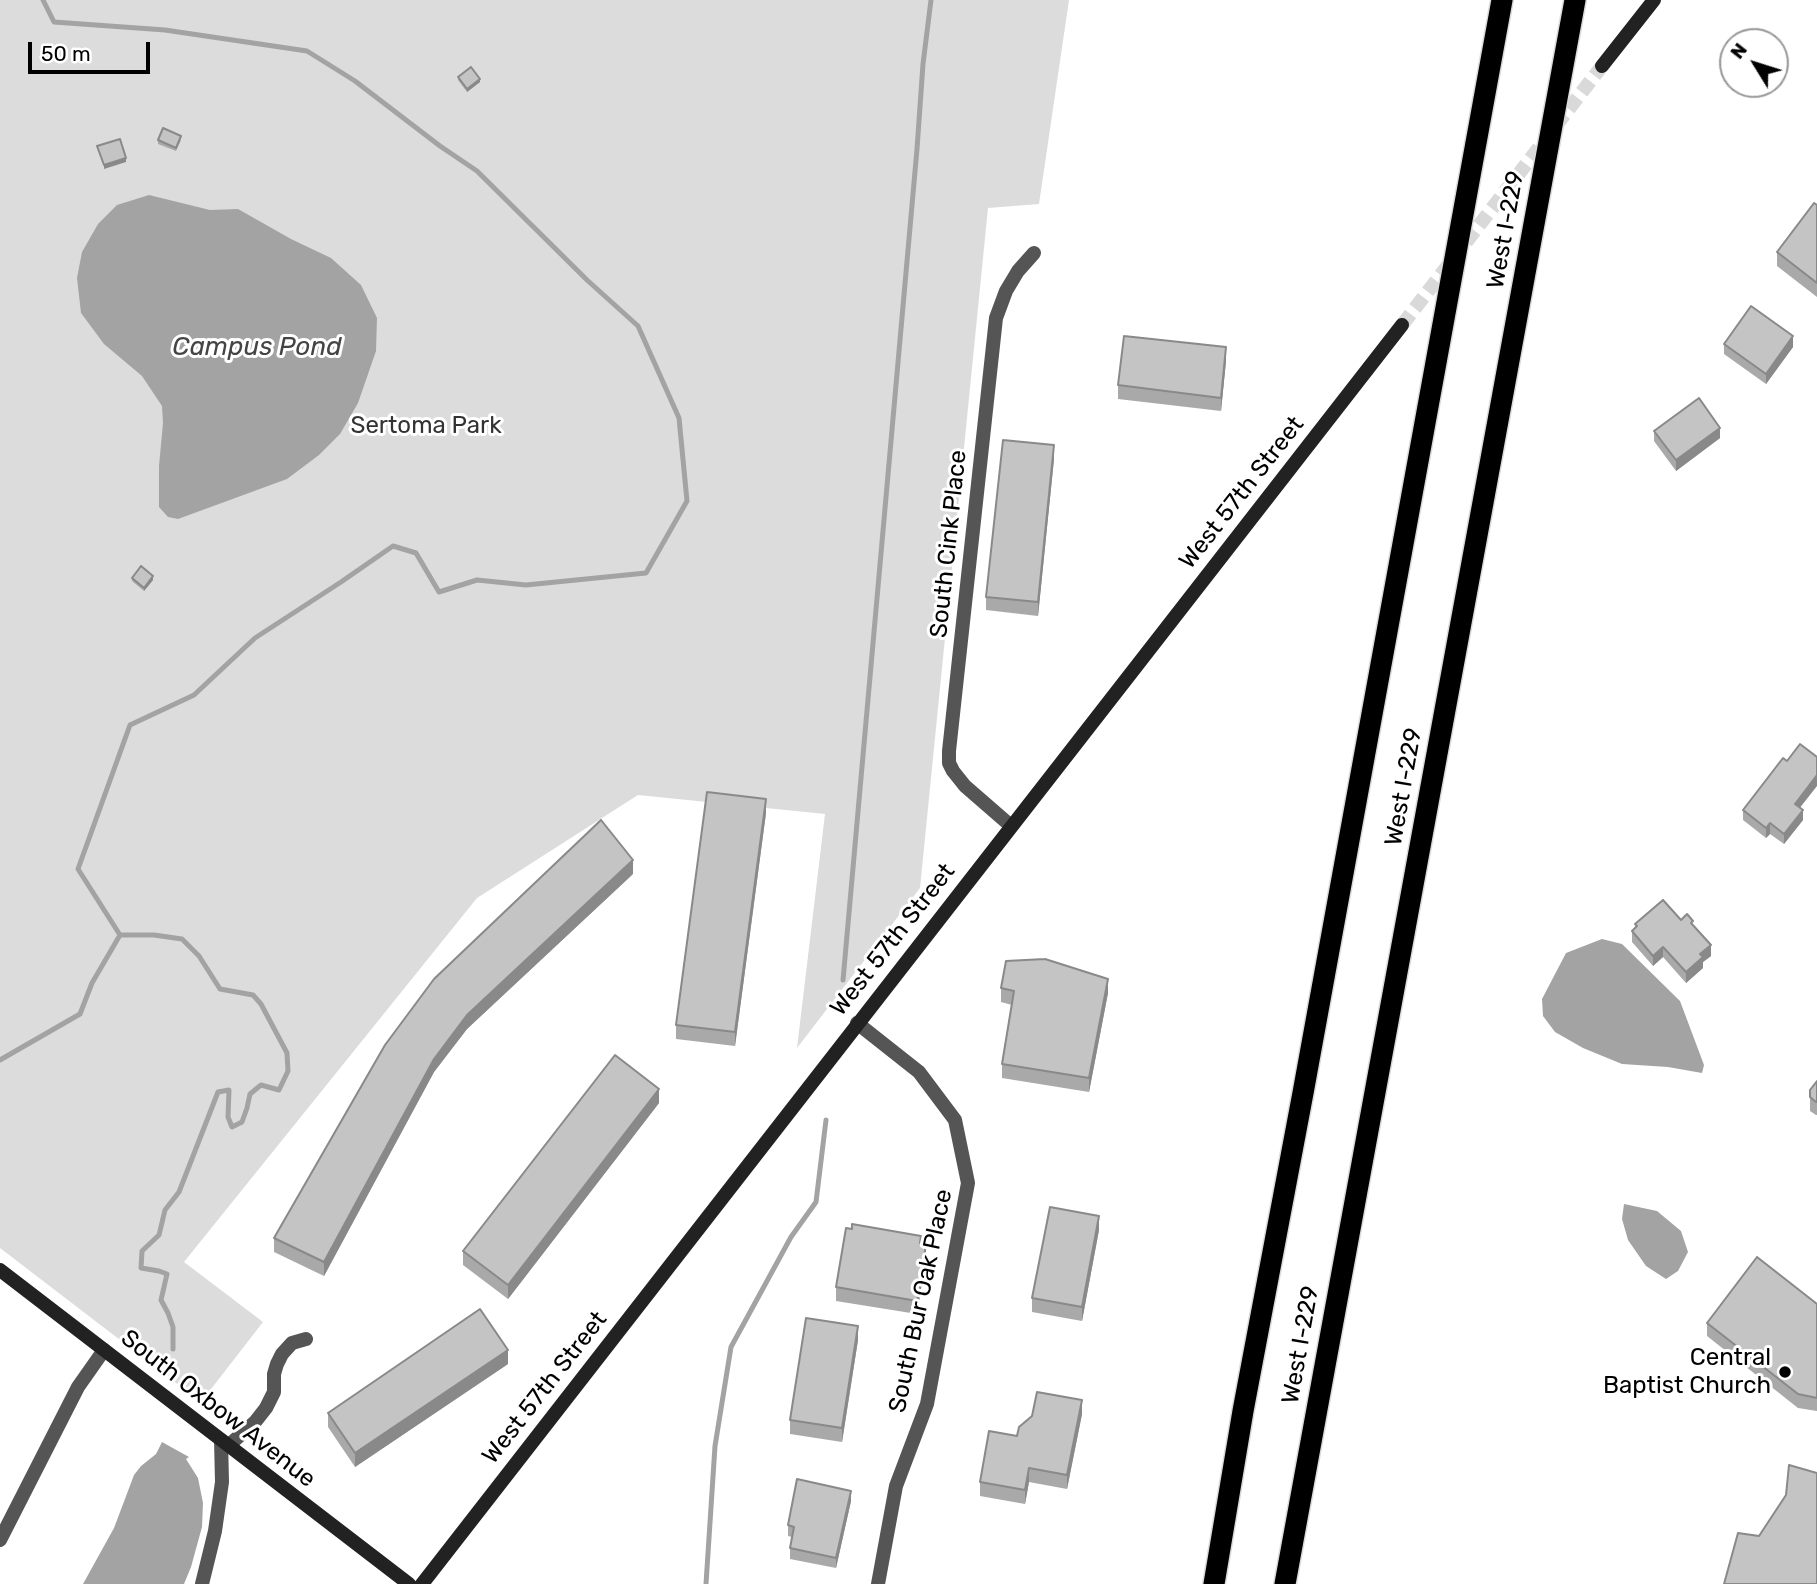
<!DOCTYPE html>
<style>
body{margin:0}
#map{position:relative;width:1817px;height:1584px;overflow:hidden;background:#fff;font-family:Rubik,sans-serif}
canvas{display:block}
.north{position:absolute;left:1719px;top:28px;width:70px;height:70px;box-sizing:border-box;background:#fff;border:2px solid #999;border-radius:50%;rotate:308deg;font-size:19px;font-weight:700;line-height:28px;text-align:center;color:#000}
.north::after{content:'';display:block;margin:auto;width:24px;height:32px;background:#000;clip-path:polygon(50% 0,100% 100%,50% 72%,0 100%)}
.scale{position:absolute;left:28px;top:42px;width:122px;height:32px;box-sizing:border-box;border:4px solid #000;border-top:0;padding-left:9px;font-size:21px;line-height:24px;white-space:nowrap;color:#000;-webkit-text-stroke:5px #fff;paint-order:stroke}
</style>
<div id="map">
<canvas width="1817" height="1584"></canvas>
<div class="north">N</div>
<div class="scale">50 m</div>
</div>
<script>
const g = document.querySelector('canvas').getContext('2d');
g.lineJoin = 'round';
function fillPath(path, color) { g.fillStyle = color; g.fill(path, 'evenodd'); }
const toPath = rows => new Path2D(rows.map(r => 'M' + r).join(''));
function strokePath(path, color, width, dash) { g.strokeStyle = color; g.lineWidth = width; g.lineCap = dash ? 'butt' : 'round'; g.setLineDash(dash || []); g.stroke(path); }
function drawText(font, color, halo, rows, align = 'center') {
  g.font = font + ' Rubik,sans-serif'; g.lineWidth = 6; g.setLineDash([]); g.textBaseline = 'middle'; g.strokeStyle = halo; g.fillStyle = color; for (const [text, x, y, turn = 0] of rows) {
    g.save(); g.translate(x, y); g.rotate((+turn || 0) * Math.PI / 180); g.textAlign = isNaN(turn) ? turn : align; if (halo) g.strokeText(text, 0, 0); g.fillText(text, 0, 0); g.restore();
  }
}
const green = toPath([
 [0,0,1069,0,1039,204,988,208,920,888,797,1048,825,814,638,795,477,898,184,1262,263,1322,201,1402,0,1248]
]);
const water = toPath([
 [149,195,210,210,238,209,291,239,331,258,361,285,377,318,376,351,358,403,340,434,319,455,287,479,178,519,168,517,159,507,159,466,163,423,162,406,142,376,104,344,81,313,77,278,82,252,98,224,117,205],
 [1602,939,1622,944,1680,1001,1704,1065,1702,1073,1668,1067,1622,1064,1583,1048,1555,1032,1543,1016,1542,999,1566,953],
 [1624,1204,1657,1211,1681,1231,1688,1252,1678,1271,1666,1279,1646,1266,1628,1240,1622,1219],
 [162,1442,189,1457,186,1459,198,1478,203,1503,202,1527,191,1567,184,1584,83,1584,114,1528,134,1475,141,1466,156,1454]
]);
const stream = toPath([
 [120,935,154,935,182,939,199,956,220,989,253,995,261,1004,287,1053,288,1071,279,1090,261,1085,250,1094,247,1108,242,1122,232,1127,228,1117,229,1090,218,1092,179,1192,165,1210,159,1235,142,1251,141,1268,159,1271,167,1274,161,1300,168,1313,173,1327,173,1349],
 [843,980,917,149,923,64,931,0],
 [0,1060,80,1014,92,983,120,935,78,869,130,725,194,695,255,638,341,582,393,546,416,553,439,592,477,580,526,585,646,573,687,501,679,418,638,326,587,280,477,171,440,146,355,81,307,51,165,30,54,22,43,0],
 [706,1584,715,1446,731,1347,791,1237,816,1202,826,1120]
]);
const secondaryTunnel = toPath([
 [1402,325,1602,66]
]);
const street = toPath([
 [1011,826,965,786,953,771,949,763,949,751,996,318,1006,291,1018,271,1034,253],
 [857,1023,919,1072,955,1120,968,1183,927,1404,896,1486,878,1584],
 [228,1446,255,1422,266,1408,274,1392,274,1374,277,1364,282,1354,292,1343,306,1339],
 [0,1540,78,1387,104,1350],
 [202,1584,215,1531,222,1482,221,1440]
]);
const secondary = toPath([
 [1602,66,1654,0],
 [0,1270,409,1584],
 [422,1584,1402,325]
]);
const highway = toPath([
 [1214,1584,1243,1411,1303,1093,1502,0],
 [1285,1584,1575,0]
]);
const wall = toPath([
 [458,77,480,82,467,92,458,80],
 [158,140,181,140,176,151,158,144],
 [1817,205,1817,297,1777,266,1777,252],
 [1724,344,1793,347,1766,384,1724,354],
 [1226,361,1221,411,1118,399,1118,385],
 [1654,431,1720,438,1676,471,1654,441],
 [1054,459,1038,616,986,610,986,597],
 [132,578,153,580,144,591,132,581],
 [1800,808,1803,820,1784,844,1770,834,1766,838,1743,820,1743,810],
 [766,813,735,1046,676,1039,676,1025],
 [633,874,467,1029,434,1072,324,1276,274,1252,274,1238,385,1045],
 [1681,920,1693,926,1711,956,1703,962,1703,968,1686,983,1663,957,1653,966,1632,942,1632,931,1635,928,1635,924],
 [1001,988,1108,993,1089,1092,1002,1078,1002,1064,1012,1005,1001,1002],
 [1817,1081,1817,1115,1816,1115,1810,1111,1810,1090],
 [659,1103,508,1299,463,1265,463,1251],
 [1099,1230,1082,1321,1032,1312,1032,1298],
 [921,1243,926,1258,917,1314,836,1301,836,1287],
 [1817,1304,1817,1411,1798,1408,1707,1336,1707,1323],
 [858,1340,842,1442,790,1434,790,1420],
 [508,1364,355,1467,328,1427,328,1413],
 [1082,1414,1067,1489,1029,1482,1025,1504,980,1496,980,1482,1017,1436],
 [851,1501,836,1568,790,1559,790,1548,792,1537,788,1536,788,1525]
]);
const shadedWall = toPath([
 [480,79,480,82,467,92,467,89],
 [126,158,126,162,104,169,104,165],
 [1793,336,1793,347,1766,384,1766,374],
 [1226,347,1226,361,1221,411,1221,398],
 [1720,428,1720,438,1676,471,1676,460],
 [1054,445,1054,459,1038,616,1038,602],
 [153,576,153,580,144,591,144,588],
 [1817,775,1817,786,1795,814,1795,804],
 [766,799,766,813,735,1046,735,1032],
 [1803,810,1803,820,1784,844,1784,834],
 [1770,823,1770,834,1766,838,1766,828],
 [633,860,633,874,467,1029,434,1072,324,1276,324,1262,434,1059,467,1015],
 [1711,945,1711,956,1703,962,1703,968,1686,983,1686,972,1700,954],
 [1663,947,1663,957,1653,966,1653,956],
 [1108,979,1108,993,1089,1092,1089,1078],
 [659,1089,659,1103,508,1299,508,1285],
 [1099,1216,1099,1230,1082,1321,1082,1307],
 [926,1244,926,1258,917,1314,917,1301],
 [858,1326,858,1340,842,1442,842,1428],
 [508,1350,508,1364,355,1467,355,1453],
 [1082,1400,1082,1414,1067,1489,1067,1475],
 [1029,1468,1029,1482,1025,1504,1025,1490],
 [851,1491,851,1501,836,1568,836,1558]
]);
const building = toPath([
 [471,67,480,79,467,89,458,77,471,67],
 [163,128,181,136,176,148,158,140,163,128],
 [120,139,126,158,104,165,97,146,120,139],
 [1814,203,1817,205,1817,283,1777,252,1814,203],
 [1751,306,1793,336,1766,374,1724,344,1751,306],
 [1124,336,1226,347,1221,398,1118,385,1124,336],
 [1699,398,1720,428,1676,460,1654,431,1699,398],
 [1003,440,1054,445,1038,602,986,597,1003,440],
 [141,566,153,576,144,588,132,578,141,566],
 [1800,744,1817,757,1817,775,1795,804,1803,810,1784,834,1770,823,1766,828,1743,810,1783,758,1787,761,1800,744],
 [707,792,766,799,735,1032,676,1025,707,792],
 [601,820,633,860,467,1015,434,1059,324,1262,274,1238,385,1045,434,979,601,820],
 [1663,900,1681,920,1687,914,1693,921,1691,923,1711,945,1700,954,1703,957,1686,972,1663,947,1653,956,1632,931,1637,926,1635,924,1663,900],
 [1045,959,1108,979,1089,1078,1002,1064,1014,991,1001,988,1006,961,1045,959],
 [615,1055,659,1089,508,1285,463,1251,615,1055],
 [1817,1081,1817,1102,1816,1102,1810,1097,1810,1090,1817,1081],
 [1050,1207,1099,1216,1082,1307,1032,1298,1050,1207],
 [852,1224,921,1236,920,1243,926,1244,917,1301,836,1287,846,1228,852,1229,852,1224],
 [1757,1257,1817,1304,1817,1398,1798,1394,1707,1323,1757,1257],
 [480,1309,508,1350,355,1453,328,1413,480,1309],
 [806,1318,858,1326,842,1428,790,1420,806,1318],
 [1037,1392,1082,1400,1067,1475,1029,1468,1025,1490,980,1482,989,1431,1017,1436,1019,1427,1032,1416,1037,1392],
 [1789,1465,1817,1473,1817,1584,1724,1584,1738,1533,1759,1536,1786,1495,1789,1465],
 [797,1479,851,1491,836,1558,790,1548,794,1527,788,1525,797,1479]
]);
const markers = [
 [1785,1372,7,"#000"]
];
const streetNames = [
 ["West I-229",1506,230,-80],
 ["West 57th Street",1242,493,-52],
 ["South Cink Place",949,544,-84],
 ["West I-229",1404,787,-80],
 ["West 57th Street",893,940,-52],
 ["South Bur Oak Place",921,1301,-78],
 ["West I-229",1301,1345,-80],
 ["West 57th Street",545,1388,-52],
 ["South Oxbow Avenue",218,1409,38]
];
const parkNames = [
 ["Sertoma Park",426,426]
];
const poiNames = [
 ["Central",1771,1358],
 ["Baptist Church",1771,1386]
];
const waterNames = [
 ["Campus Pond",257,347]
];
fillPath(green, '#dcdcdc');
fillPath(water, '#a3a3a3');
strokePath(stream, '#a3a3a3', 5);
strokePath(secondaryTunnel, '#d9d9d9', 14, [14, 7]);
strokePath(highway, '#dbdbdb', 24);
strokePath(street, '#555', 14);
strokePath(secondary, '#222', 14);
strokePath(highway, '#000', 21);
fillPath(wall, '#a9a9a9');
fillPath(shadedWall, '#898989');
fillPath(building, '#c4c4c4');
strokePath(building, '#898989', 2);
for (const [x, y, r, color] of markers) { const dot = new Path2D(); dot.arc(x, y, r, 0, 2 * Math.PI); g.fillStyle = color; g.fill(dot); strokePath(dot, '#fff', 2.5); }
drawText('24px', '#000', '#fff', streetNames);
drawText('24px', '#333', '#fff', parkNames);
drawText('24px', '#000', '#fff', poiNames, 'right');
drawText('italic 26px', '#444', '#fff', waterNames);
</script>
